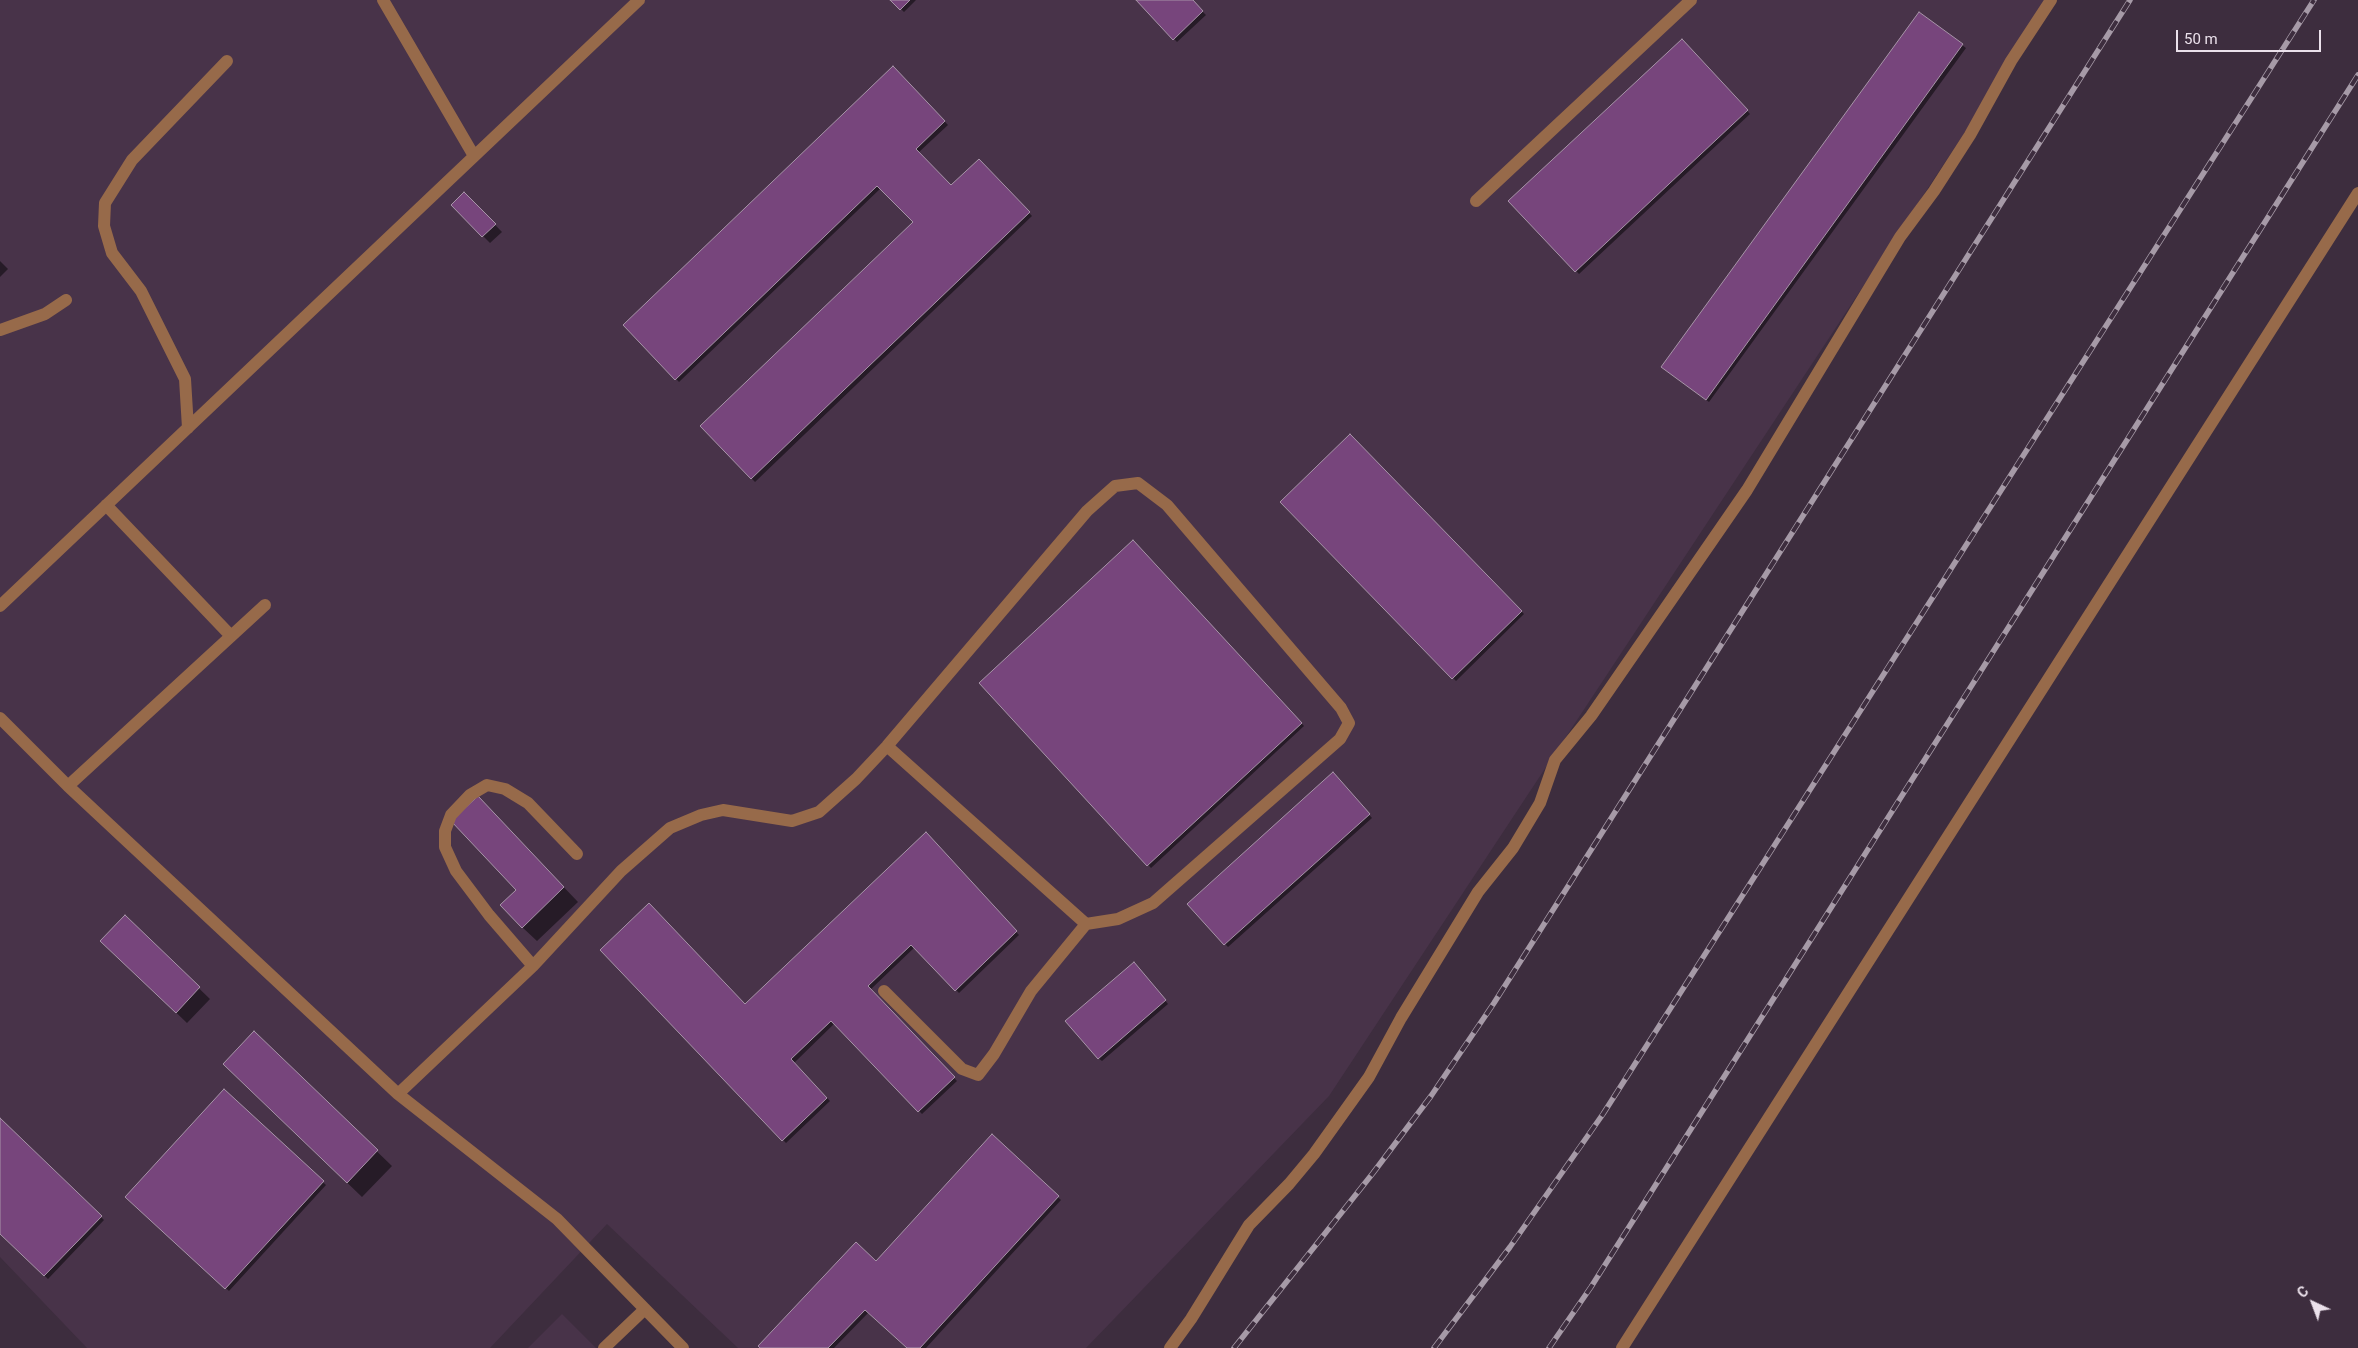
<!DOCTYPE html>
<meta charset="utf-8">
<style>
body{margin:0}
#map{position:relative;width:2358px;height:1348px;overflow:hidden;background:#3d2d3e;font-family:Roboto,sans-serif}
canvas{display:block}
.north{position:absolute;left:2288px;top:1278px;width:50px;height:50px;-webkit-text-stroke:4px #3d2d3e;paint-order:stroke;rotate:317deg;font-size:14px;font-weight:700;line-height:20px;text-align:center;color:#ebe1eb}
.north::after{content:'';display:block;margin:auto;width:18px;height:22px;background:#ebe1eb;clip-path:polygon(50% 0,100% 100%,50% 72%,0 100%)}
.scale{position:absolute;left:2176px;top:30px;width:145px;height:22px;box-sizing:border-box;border:2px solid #ebe1eb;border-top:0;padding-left:6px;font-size:15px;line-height:18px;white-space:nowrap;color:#ebe1eb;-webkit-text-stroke:4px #3d2d3e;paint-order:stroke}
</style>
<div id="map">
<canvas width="2358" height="1348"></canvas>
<div class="north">С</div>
<div class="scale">50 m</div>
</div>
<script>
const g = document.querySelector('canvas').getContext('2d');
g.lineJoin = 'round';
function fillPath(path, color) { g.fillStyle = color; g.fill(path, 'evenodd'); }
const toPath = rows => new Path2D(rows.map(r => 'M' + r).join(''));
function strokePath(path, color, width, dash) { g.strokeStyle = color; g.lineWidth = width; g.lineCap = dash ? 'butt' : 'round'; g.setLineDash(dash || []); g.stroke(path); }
const built = toPath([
 [0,0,2052,0,1329,1096,1086,1348,738,1348,607,1224,490,1348,87,1348,0,1257],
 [562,1314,596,1348,528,1348]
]);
const shadow = toPath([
 [892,0,916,0,904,12],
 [1138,0,1191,0,1206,15,1177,42],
 [1919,13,1966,48,1709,402,1666,370],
 [1682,41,1750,114,1579,274,1510,201],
 [893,68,948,125,918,153,951,187,979,160,1032,216,755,482,702,426,914,222,881,188,679,382,625,325],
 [464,193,502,232,490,243,452,205],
 [0,261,8,269,0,277],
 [1350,436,1524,614,1456,681,1282,502],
 [1133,542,1304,726,1151,868,980,683],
 [1333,774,1372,818,1228,947,1189,904],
 [492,812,578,902,537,941,522,927,518,890],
 [975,889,1019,935,959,993,915,947,870,990,957,1081,922,1114,835,1023,794,1063,830,1101,786,1143,602,950,745,1006],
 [125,917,210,999,187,1023,113,952],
 [1137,967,1168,1004,1102,1061,1098,1058],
 [254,1033,392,1166,362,1197,239,1079],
 [224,1091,326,1185,229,1291,127,1197],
 [0,1119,104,1220,48,1279,0,1233],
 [992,1136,1061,1200,926,1348,908,1348,869,1312,834,1348,762,1348,876,1263]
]);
const building = toPath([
 [890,0,910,0,900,10,890,0],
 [1136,0,1193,0,1203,11,1173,40,1136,0],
 [1919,12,1963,44,1706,400,1661,367,1919,12],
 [1682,39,1748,110,1575,272,1508,201,1682,39],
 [893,66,945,121,916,149,951,185,979,159,1030,212,751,479,700,426,913,222,877,186,675,380,623,325,893,66],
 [464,192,496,224,482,237,451,205,464,192],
 [1350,434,1522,611,1452,679,1280,502,1350,434],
 [1133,540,1302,723,1147,866,979,683,1133,540],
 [1333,772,1370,814,1224,945,1187,904,1333,772],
 [478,796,564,887,522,928,500,905,516,890,451,821,478,796],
 [926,832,1017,931,955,991,911,945,868,986,955,1077,918,1112,831,1021,791,1059,827,1098,782,1141,600,950,649,903,745,1004,926,832],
 [125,915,200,987,176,1013,100,941,125,915],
 [1134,962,1166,1000,1098,1059,1065,1021,1134,962],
 [254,1031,378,1150,347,1183,223,1064,254,1031],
 [224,1089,324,1181,225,1289,125,1197,224,1089],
 [0,1118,102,1216,44,1276,0,1234,0,1118],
 [992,1134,1059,1196,920,1348,907,1348,865,1310,828,1348,760,1348,758,1346,856,1242,876,1261,992,1134]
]);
const minor = toPath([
 [383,0,474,156],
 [1476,201,1691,0],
 [0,330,45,314,66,300],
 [188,428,185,379,141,291,112,253,104,226,105,203,132,160,227,61],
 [106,505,231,636],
 [0,606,639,0],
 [0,718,68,786,398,1094,557,1219,683,1348],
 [68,786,265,605],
 [533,966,489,915,456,871,445,847,445,831,451,815,470,795,487,785,505,789,528,803,577,854],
 [884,991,962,1069,978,1075,994,1054,1031,991,1086,924],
 [398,1094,533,966,621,871,670,828,701,815,723,810,792,821,819,812,856,779,887,746,1087,511,1115,486,1138,483,1167,505,1341,708,1349,723,1340,739,1153,903,1118,919,1086,924,887,746],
 [604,1348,645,1309],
 [1170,1348,1191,1319,1249,1225,1289,1184,1314,1154,1369,1077,1401,1018,1478,892,1513,848,1540,803,1555,760,1591,716,1747,490,1900,237,1934,191,1970,135,2011,61,2051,0],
 [1622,1348,2358,193]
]);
const rail = toPath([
 [1234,1348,1373,1173,1431,1096,1494,1003,2130,0],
 [1434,1348,1510,1247,1603,1114,2314,0],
 [1549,1348,1591,1287,2358,75]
]);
fillPath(built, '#483349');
fillPath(shadow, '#0007');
fillPath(building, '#77457c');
strokePath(building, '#a794a8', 1);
strokePath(minor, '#976a4a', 12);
strokePath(rail, '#a69aa7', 5.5);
strokePath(rail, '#3d2d3e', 4, [11]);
</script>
